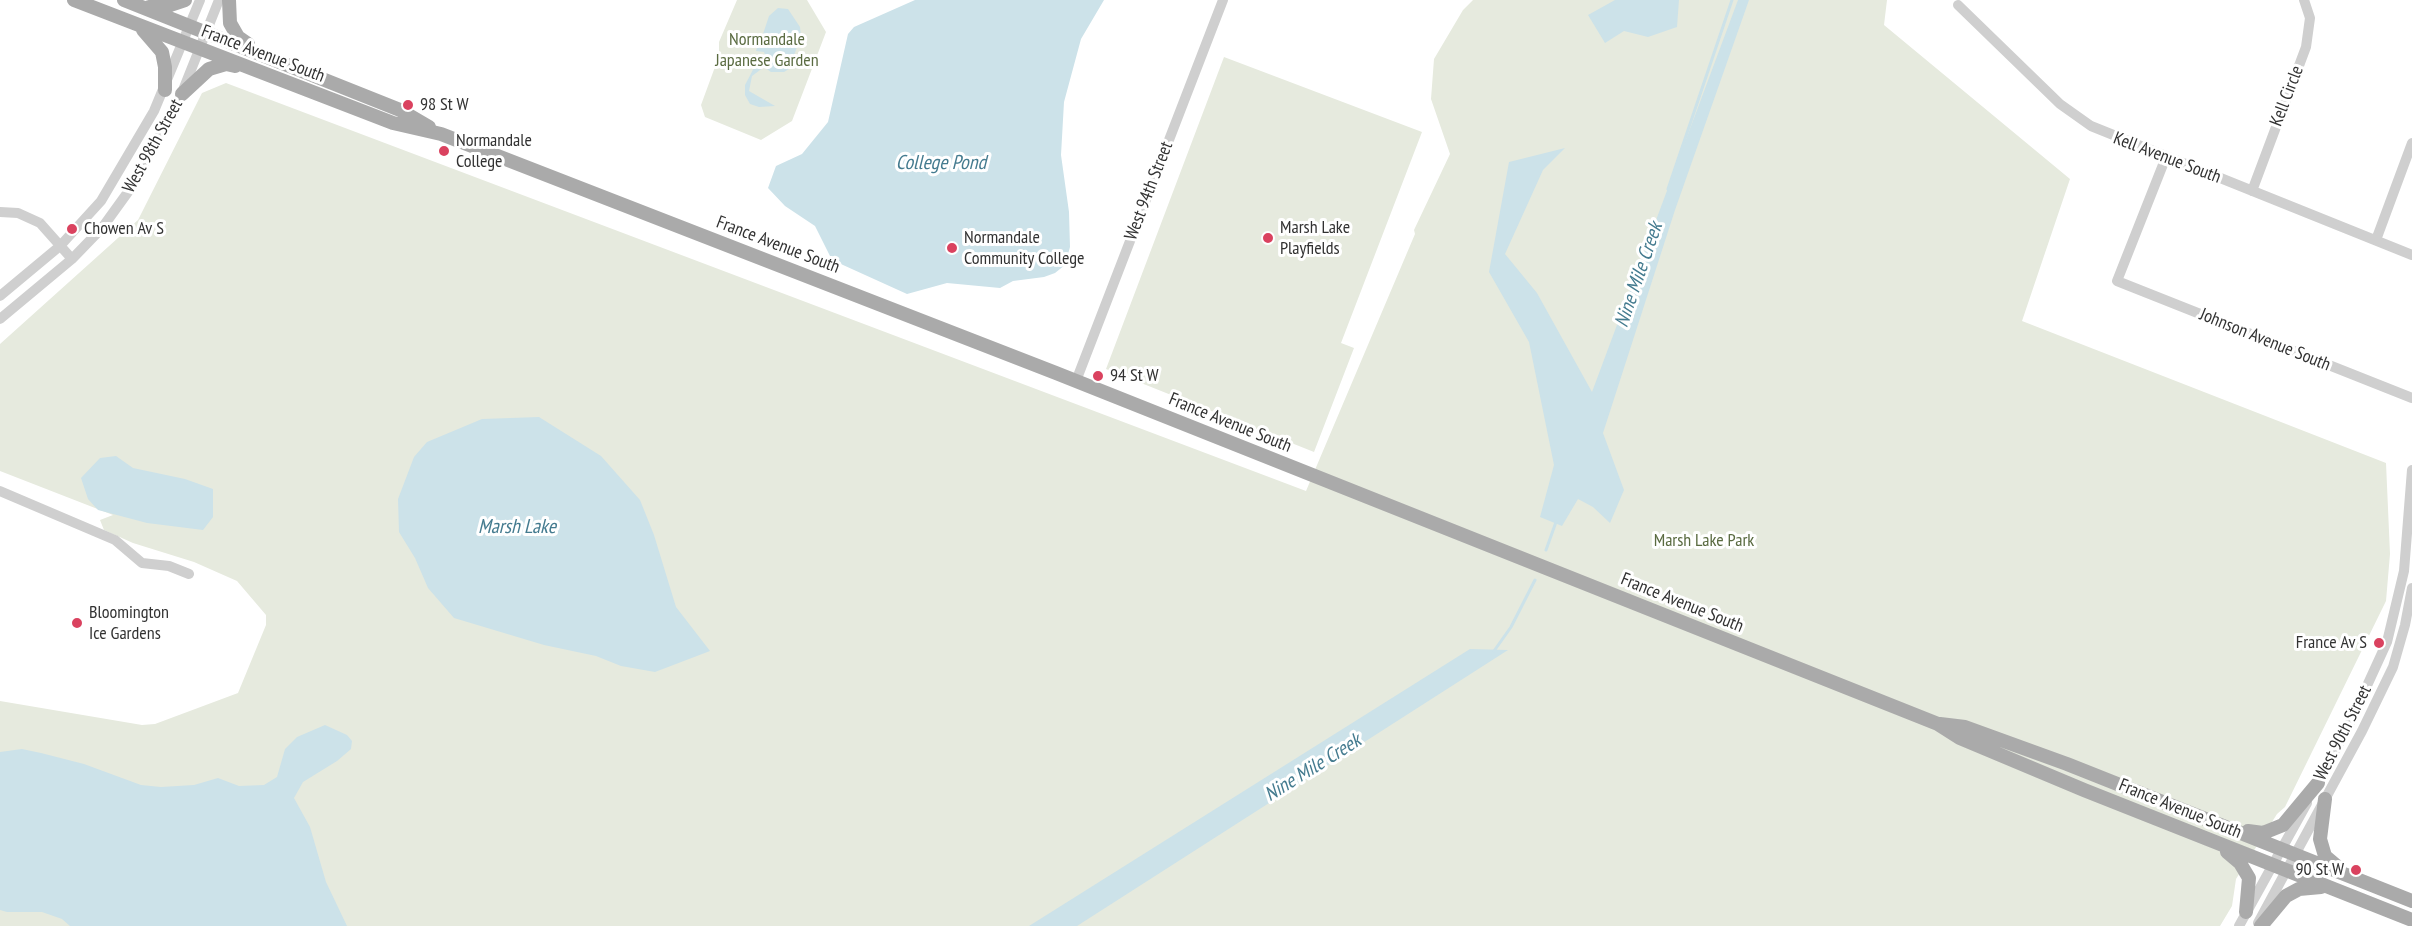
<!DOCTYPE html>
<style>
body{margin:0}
canvas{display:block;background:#fff}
</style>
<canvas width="2412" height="926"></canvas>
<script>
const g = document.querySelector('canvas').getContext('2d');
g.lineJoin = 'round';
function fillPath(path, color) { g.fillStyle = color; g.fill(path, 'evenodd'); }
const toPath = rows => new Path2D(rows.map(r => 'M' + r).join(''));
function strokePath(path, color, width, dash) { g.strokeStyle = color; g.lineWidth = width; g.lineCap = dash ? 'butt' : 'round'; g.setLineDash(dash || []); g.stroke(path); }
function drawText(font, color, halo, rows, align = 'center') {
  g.font = font + ' "PT Sans Narrow",sans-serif'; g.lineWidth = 6; g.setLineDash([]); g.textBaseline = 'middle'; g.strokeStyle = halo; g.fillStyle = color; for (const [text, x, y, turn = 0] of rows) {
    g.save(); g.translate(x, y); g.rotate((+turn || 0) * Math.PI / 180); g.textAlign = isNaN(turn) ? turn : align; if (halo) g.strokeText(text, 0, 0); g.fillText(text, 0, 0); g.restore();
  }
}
const green = toPath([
 [737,0,807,0,826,32,792,121,761,140,705,117,701,105,719,56,719,42],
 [1473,0,1887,0,1884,25,2070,179,2022,321,2386,463,2390,554,2386,601,2285,807,2277,814,2236,879,2232,906,2220,926,0,926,0,701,142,725,155,724,238,693,266,625,266,615,237,581,194,562,133,543,104,530,100,520,113,515,0,471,0,344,138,220,202,93,226,83,1306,491,1415,234,1414,230,1450,154,1431,99,1434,59,1463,10],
 [1224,57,1422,132,1341,343,1354,348,1314,452,1106,369]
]);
const water = toPath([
 [915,0,1104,0,1081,39,1064,102,1061,155,1069,212,1070,247,1065,265,1055,273,1044,277,1013,281,1000,288,947,283,907,294,832,260,815,226,785,206,768,188,776,166,802,154,828,122,848,34,854,27],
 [1615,0,1679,0,1677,27,1648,37,1624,31,1605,43,1588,15],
 [1738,0,1749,0,1675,210,1603,433,1624,490,1610,523,1593,507,1578,499,1562,526,1540,517,1554,465,1529,342,1489,272,1509,162,1565,148,1543,170,1505,254,1537,293,1592,392],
 [778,8,788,9,800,27,801,36,789,69,784,72,771,72,764,67,752,76,749,91,775,106,759,107,750,104,745,95,745,85,756,64,766,57,764,52,756,51,759,41,765,38,763,34,769,16],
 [539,417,601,456,640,500,654,535,676,607,710,651,655,672,621,666,596,656,544,645,454,618,428,588,415,558,399,532,398,499,414,457,427,442,482,419],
 [116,456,133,468,185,479,213,489,213,517,203,530,147,523,98,510,88,499,81,478,100,458],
 [1470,649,1508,650,1077,926,1029,926],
 [325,725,347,735,352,741,351,749,337,761,303,782,294,798,310,827,326,882,347,926,70,926,62,919,42,912,7,912,0,910,0,752,22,749,41,753,84,764,141,785,161,787,194,785,218,778,239,786,264,785,277,777,285,749,297,737]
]);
const stream = toPath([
 [1668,189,1732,0],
 [1546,550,1556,522],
 [1494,651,1511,627,1535,580]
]);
const minor = toPath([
 [1958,5,2060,104,2091,126,2412,255],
 [2166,157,2117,281,2412,398],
 [2252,191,2306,47,2310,18,2304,0],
 [0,212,18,213,40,223,72,259],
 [2376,240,2412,143],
 [0,296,60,246,101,201,154,111,200,0],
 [0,319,72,259,102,228,128,192,177,105,219,0],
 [1076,381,1223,0],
 [0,491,115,540,142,563,169,566,189,574],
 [2314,789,2349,725,2387,642,2404,571,2412,470],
 [2258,923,2362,731,2393,667,2405,625,2412,588],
 [2239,926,2307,803]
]);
const major = toPath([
 [74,0,393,123,441,134,1056,373,1938,724,1960,738,2084,790,2412,920],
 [124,0,400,110,429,127],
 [229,0,230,23,238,37,248,44],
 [149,7,167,6,185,0],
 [143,30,162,52,165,67,165,90],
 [182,94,209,69,226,64,235,66],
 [1940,724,1965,727,2067,764,2412,901],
 [2325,799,2320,839,2325,856,2338,867],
 [2248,831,2263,833,2283,825,2318,783],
 [2227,852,2240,863,2249,878,2246,912],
 [2261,926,2286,896,2299,889,2321,887]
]);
const markers = [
 [408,105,6,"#da425f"],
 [444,151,6,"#da425f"],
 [72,229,6,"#da425f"],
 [1268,238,6,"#da425f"],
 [952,248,6,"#da425f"],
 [1098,376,6,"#da425f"],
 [77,623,6,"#da425f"],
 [2379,643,6,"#da425f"],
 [2356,870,6,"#da425f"]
];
const parkNames = [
 ["Normandale",767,40],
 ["Japanese Garden",767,61],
 ["Marsh Lake Park",1704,541]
];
const streetNames = [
 ["France Avenue South",263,54,21],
 ["Kell Circle",2287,96,-69],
 ["West 98th Street",153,146,-61],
 ["Kell Avenue South",2167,158,21],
 ["West 94th Street",1149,191,-69],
 ["France Avenue South",778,245,21],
 ["Johnson Avenue South",2265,340,22],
 ["France Avenue South",1230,423,22],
 ["France Avenue South",1682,603,22],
 ["West 90th Street",2343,733,-63],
 ["France Avenue South",2180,809,22]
];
const poiNames = [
 ["98 St W",420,105],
 ["Normandale",456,141],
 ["College",456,162],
 ["Marsh Lake",1280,228],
 ["Playfields",1280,249],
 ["Chowen Av S",84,229],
 ["Normandale",964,238],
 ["Community College",964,259],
 ["94 St W",1110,376],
 ["Bloomington",89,613],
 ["Ice Gardens",89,634],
 ["France Av S",2367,643,"right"],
 ["90 St W",2344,870,"right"]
];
const waterNames = [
 ["College Pond",941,163],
 ["Nine Mile Creek",1639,275,-71],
 ["Marsh Lake",517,527],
 ["Nine Mile Creek",1313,768,-32]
];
fillPath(green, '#e6eade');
fillPath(water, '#cce2e9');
strokePath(stream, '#cce2e9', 3);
strokePath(minor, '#cfcfcf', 10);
strokePath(major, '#aaa', 14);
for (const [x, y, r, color] of markers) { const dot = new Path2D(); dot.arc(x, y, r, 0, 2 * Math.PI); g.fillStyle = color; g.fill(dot); strokePath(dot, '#fff', 2); }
drawText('18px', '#5a6b41', '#fff', parkNames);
drawText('18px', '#323232', '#fff', streetNames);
drawText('18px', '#323232', '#fff', poiNames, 'left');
drawText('italic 20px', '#447b8f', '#fff', waterNames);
</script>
